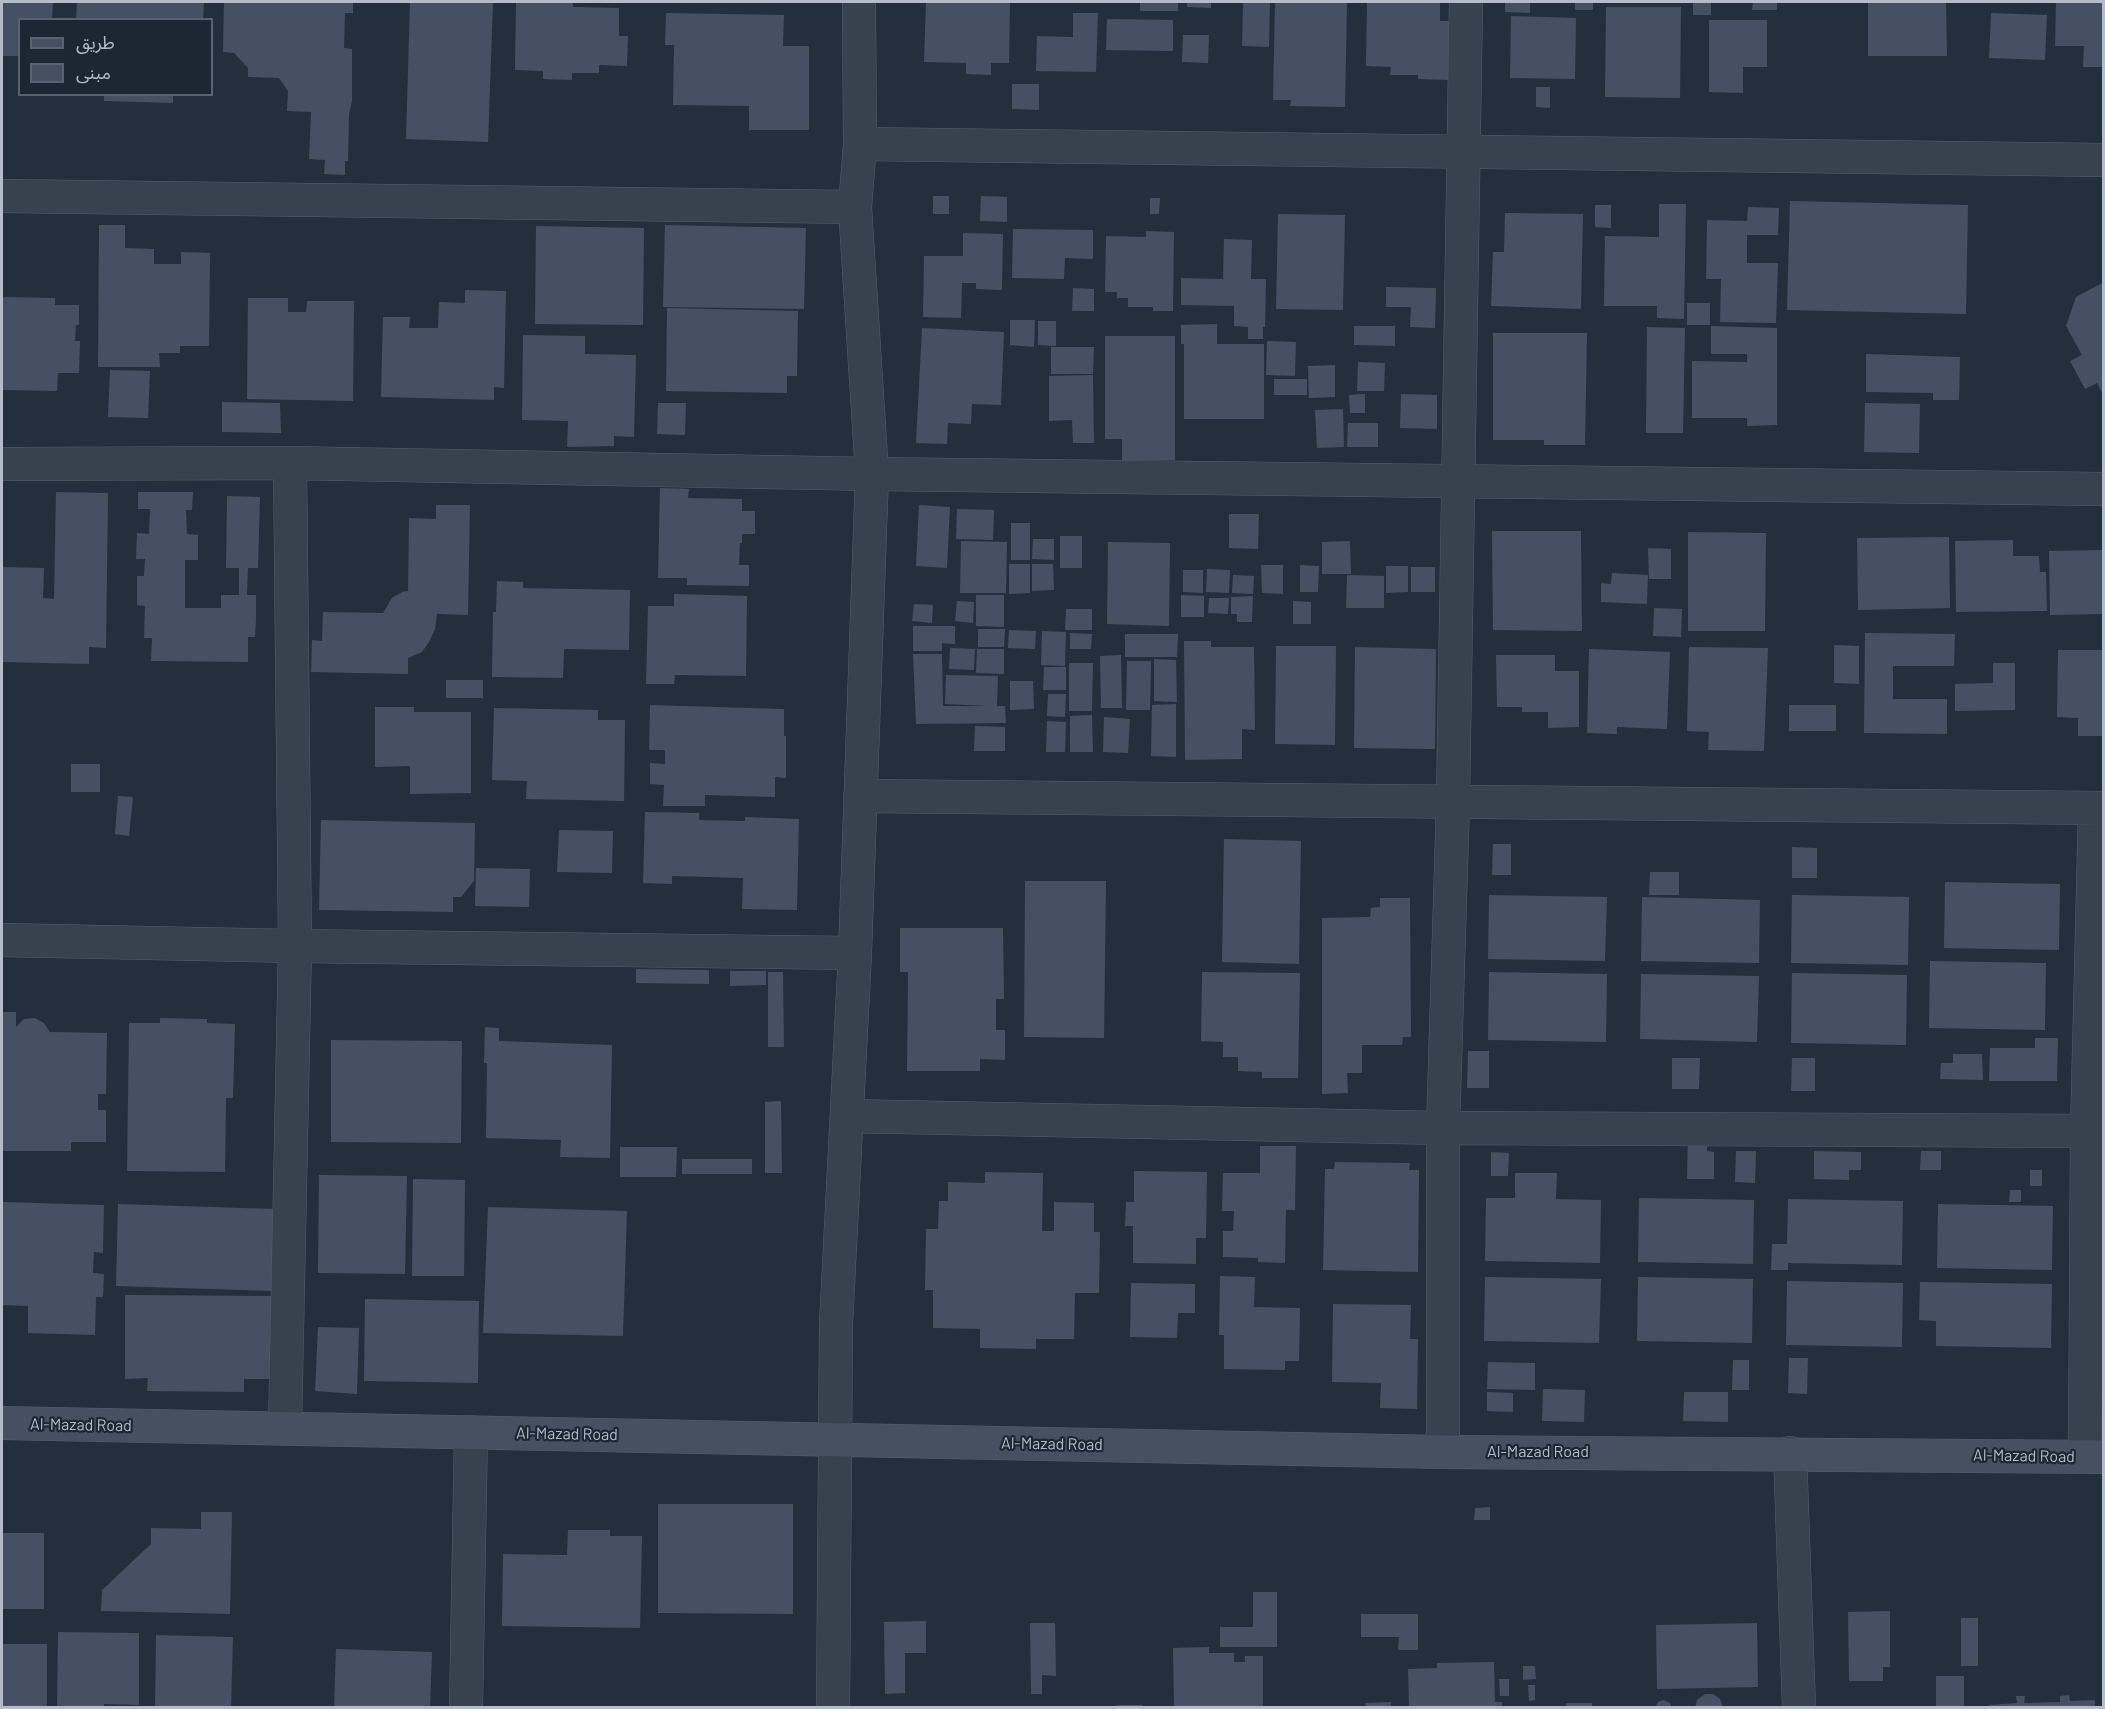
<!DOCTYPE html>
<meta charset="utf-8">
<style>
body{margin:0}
#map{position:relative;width:2105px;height:1709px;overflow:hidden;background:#242f3e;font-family:Barlow,"Noto Sans Arabic",sans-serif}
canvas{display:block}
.frame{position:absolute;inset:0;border:3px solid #b4bcc9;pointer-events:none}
.legend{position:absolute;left:18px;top:18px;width:195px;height:78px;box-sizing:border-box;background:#1d2633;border:2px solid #59626f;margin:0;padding:8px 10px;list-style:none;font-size:18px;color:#b4bcc9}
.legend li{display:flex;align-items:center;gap:12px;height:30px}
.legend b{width:30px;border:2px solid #59626f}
</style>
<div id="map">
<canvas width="2105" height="1709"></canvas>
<div class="frame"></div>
<ul class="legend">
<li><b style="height:8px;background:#465061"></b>طريق</li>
<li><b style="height:16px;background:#455162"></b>مبنى</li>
</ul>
</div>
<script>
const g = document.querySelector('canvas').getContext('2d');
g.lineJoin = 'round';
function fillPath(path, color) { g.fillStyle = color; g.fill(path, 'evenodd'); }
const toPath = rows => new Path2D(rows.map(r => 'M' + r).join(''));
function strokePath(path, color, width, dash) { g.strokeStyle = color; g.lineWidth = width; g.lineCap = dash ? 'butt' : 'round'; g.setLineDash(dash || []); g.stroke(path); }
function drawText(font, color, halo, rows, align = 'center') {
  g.font = font + ' Barlow,sans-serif'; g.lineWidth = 4.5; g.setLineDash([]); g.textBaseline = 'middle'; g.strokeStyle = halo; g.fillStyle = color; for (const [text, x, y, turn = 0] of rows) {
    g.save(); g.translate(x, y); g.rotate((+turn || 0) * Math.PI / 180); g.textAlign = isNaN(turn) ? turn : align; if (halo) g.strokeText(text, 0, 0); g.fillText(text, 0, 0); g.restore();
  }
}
const building = toPath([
 [2,2,53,2,52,20,20,20,20,56,2,56],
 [77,2,204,2,203,20,76,20],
 [224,2,353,3,353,13,345,13,344,48,352,49,352,101,349,114,348,161,345,161,345,175,324,174,325,160,309,159,311,112,287,111,288,91,279,78,248,77,248,68,234,53,223,52],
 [410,2,493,2,488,142,406,139],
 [516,2,573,2,573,7,619,8,619,36,628,36,627,66,599,65,599,73,572,73,572,80,543,79,543,71,515,70],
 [926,2,1010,2,1009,63,991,63,991,75,966,74,966,63,924,62],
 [1140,2,1178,2,1178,11,1140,11],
 [1187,2,1211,2,1211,8,1187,7],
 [1243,2,1270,2,1269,47,1242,46],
 [1275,2,1347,2,1345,107,1290,106,1291,100,1273,100],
 [1367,2,1440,2,1440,21,1449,21,1448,80,1418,79,1418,75,1390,75,1391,67,1366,66],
 [1505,2,1530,2,1530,13,1505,12],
 [1575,2,1593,2,1593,10,1575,10],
 [1693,2,1711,2,1711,15,1693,15],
 [1753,2,1777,2,1777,10,1752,10],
 [1868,2,1946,2,1947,56,1868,56],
 [2056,2,2104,2,2104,67,2083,67,2084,46,2055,46],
 [1606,7,1681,7,1680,98,1605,97],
 [666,13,784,15,783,46,809,46,809,130,749,130,749,106,673,105,674,45,665,45],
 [1073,13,1098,13,1096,72,1036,71,1037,36,1073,37],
 [1991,13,2047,15,2045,60,1989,58],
 [1511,16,1576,18,1575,79,1510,78],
 [1107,19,1173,20,1173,51,1106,50],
 [1709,20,1767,20,1767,67,1743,67,1743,93,1709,92],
 [1183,35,1209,35,1208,63,1182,62],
 [1012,84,1039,84,1039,110,1012,109],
 [1536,87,1550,87,1550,108,1536,107],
 [104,94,173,94,173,103,104,101],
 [933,196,949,196,949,214,933,214],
 [981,196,1007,197,1007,222,980,221],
 [1150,198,1160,198,1159,214,1150,214],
 [1790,201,1968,205,1966,314,1787,310],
 [1659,204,1686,204,1684,319,1657,318,1657,306,1604,306,1605,236,1659,237],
 [1595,205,1611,205,1611,228,1595,227],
 [1748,207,1779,208,1778,235,1747,235,1747,263,1778,263,1776,323,1720,322,1721,279,1706,279,1707,220,1747,221],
 [1505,213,1583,214,1581,309,1491,306,1493,252,1504,252],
 [1278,214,1345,215,1343,310,1276,309],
 [99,225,125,225,125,248,154,249,154,264,181,264,181,252,210,253,209,346,180,346,180,353,159,353,160,367,98,367],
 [665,225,806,228,804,309,663,307],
 [536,226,644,228,643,325,535,324],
 [1013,229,1093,230,1093,259,1065,258,1064,279,1012,278],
 [1146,231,1174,232,1173,311,1153,311,1153,307,1128,307,1128,298,1117,298,1117,292,1105,292,1106,236,1146,237],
 [963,233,1003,234,1002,290,976,289,976,283,962,283,961,318,923,317,924,256,963,256],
 [1224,239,1252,240,1251,279,1266,279,1265,327,1263,327,1263,339,1248,339,1248,327,1234,326,1234,306,1181,305,1181,278,1223,279],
 [2104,282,2104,396,2097,383,2085,389,2070,361,2082,355,2066,326,2076,297],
 [1386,287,1436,288,1435,328,1410,327,1411,307,1386,307],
 [1073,288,1094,289,1094,311,1072,311],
 [465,290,506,291,504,388,494,387,494,400,381,397,383,317,410,317,409,328,438,328,439,302,465,303],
 [2,297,55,298,55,305,79,305,79,325,76,325,75,341,80,341,79,373,58,373,57,391,2,390],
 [248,298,288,298,288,312,306,312,307,301,354,301,353,401,247,399],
 [1687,303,1710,303,1710,325,1687,325],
 [667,308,798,311,797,376,787,376,787,393,666,391],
 [1010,320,1035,320,1034,347,1010,345],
 [1038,321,1056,321,1056,346,1038,345],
 [1217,324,1217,344,1264,344,1264,419,1184,419,1184,344,1181,344,1181,325],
 [1354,326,1395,326,1395,346,1354,345],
 [1711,326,1777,328,1777,425,1747,426,1747,418,1692,418,1692,361,1747,362,1747,354,1711,354],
 [1647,327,1685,328,1683,433,1646,433],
 [922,328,1004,332,1001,405,972,404,971,424,948,423,947,444,916,443],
 [1493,333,1587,333,1585,445,1544,445,1544,440,1493,440],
 [523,335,585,336,585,354,636,355,634,437,614,436,614,446,567,447,568,421,522,420],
 [1105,336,1175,336,1175,460,1122,460,1122,439,1105,439],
 [1267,341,1296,342,1295,376,1266,375],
 [1051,347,1094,347,1093,374,1051,374],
 [1866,354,1960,357,1959,400,1933,400,1933,393,1866,392],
 [1358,362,1385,363,1384,391,1357,391],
 [1335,365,1335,397,1309,398,1308,366],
 [110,370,150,371,148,418,108,417],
 [1093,375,1094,443,1073,443,1072,420,1049,421,1049,376],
 [1274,379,1307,379,1307,395,1274,395],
 [1365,394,1365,413,1350,413,1349,395],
 [1401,394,1437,395,1437,429,1400,428],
 [222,402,280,403,281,433,222,432],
 [658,403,686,403,685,435,657,434],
 [1865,403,1920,404,1919,453,1864,452],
 [1343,409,1344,447,1317,448,1315,410],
 [1348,423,1378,423,1378,447,1347,447],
 [660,488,689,489,688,498,742,499,742,511,755,511,755,534,742,534,742,543,740,543,739,565,749,565,749,586,687,585,687,578,658,578],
 [56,492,108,493,106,648,89,647,89,664,2,662,2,567,44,568,43,598,54,599],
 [138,492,193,492,192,510,186,510,187,534,198,535,198,560,185,560,185,608,221,608,221,595,239,595,239,568,226,568,227,496,260,497,258,568,248,568,247,595,256,595,256,620,255,637,248,637,248,662,151,661,152,638,144,638,145,606,137,605,137,576,144,576,145,559,136,559,137,533,149,534,150,509,138,509],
 [436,505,470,505,468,615,437,614,435,629,429,642,422,652,408,658,408,674,311,672,312,640,322,641,323,612,383,613,392,598,402,592,408,591,409,518,436,519],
 [919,505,950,507,947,568,916,566],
 [957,509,994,510,993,540,956,539],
 [1229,514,1259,514,1258,549,1229,548],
 [1011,523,1030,523,1030,560,1011,560],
 [1492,531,1581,531,1582,631,1493,630],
 [1688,532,1766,533,1765,631,1688,631],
 [1060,536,1082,536,1082,568,1060,568],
 [1949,537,1950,608,1858,610,1857,538],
 [1033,539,1054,539,1054,560,1032,559],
 [2013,540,2013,556,2039,556,2040,572,2046,572,2047,611,1956,612,1955,541],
 [961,541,1007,542,1006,593,960,593],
 [1350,541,1351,574,1322,574,1322,542],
 [1108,542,1170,543,1169,626,1107,624],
 [1648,548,1671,549,1671,579,1649,579],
 [2104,550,2104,614,2050,615,2049,551],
 [1009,564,1030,564,1030,593,1009,594],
 [1032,564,1053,564,1054,590,1032,591],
 [1261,565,1283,565,1283,594,1262,593],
 [1300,565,1319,566,1318,592,1300,592],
 [1386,566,1408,566,1408,592,1386,593],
 [1411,567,1435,567,1435,592,1411,592],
 [1207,569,1230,570,1229,593,1206,592],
 [1183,570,1203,570,1203,593,1183,592],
 [1612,573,1648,575,1647,604,1601,602,1601,583,1611,584],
 [1233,575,1254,576,1253,594,1232,593],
 [1347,575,1384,576,1384,608,1346,608],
 [497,581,523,582,523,588,630,590,629,650,564,649,563,678,492,677,493,612,496,612],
 [674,594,747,596,746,676,675,675,674,684,646,684,648,606,674,606],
 [976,595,1004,595,1004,627,976,626],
 [1181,595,1204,596,1204,617,1181,617],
 [1253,596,1252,622,1237,622,1237,614,1231,614,1231,597],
 [1209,598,1229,598,1228,614,1208,613],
 [957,601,974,602,973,623,955,621],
 [1293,601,1311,602,1311,624,1293,624],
 [914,604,933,605,932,623,912,621],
 [1654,608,1682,609,1681,637,1653,636],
 [1066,609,1092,609,1092,630,1065,630],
 [913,626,955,626,955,644,942,643,942,651,913,651],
 [978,629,1005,629,1004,647,978,647],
 [1009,630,1036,631,1035,649,1008,648],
 [1042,631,1066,632,1065,666,1041,665],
 [1070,633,1092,634,1091,649,1070,649],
 [1865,633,1955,634,1954,666,1893,666,1893,699,1947,699,1947,734,1864,733],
 [1125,634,1178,634,1177,657,1125,657],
 [1184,641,1211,641,1211,647,1254,647,1255,730,1242,729,1242,759,1185,760],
 [1834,645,1859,646,1859,684,1834,683],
 [1276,646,1336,646,1335,745,1275,744],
 [1355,647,1436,649,1435,749,1354,748],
 [1689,647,1768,648,1764,751,1708,750,1709,732,1687,731],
 [950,648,975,649,974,670,949,669],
 [977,649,1004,649,1004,674,976,673],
 [1589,649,1670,652,1667,729,1617,727,1617,734,1587,733],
 [2058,650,2104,650,2104,736,2078,736,2078,718,2057,717],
 [913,654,942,654,943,706,988,706,945,704,946,675,998,676,997,706,1005,706,1006,723,916,724],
 [1121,655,1122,708,1101,708,1100,656],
 [1496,655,1555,655,1555,671,1579,671,1579,727,1548,728,1548,712,1522,712,1522,707,1497,707],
 [1154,659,1176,660,1177,702,1154,701],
 [1127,661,1151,661,1150,710,1126,710],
 [1069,663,1093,663,1092,711,1069,711],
 [1993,663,2015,663,2015,710,1955,711,1955,684,1993,683],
 [1044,667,1066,667,1066,690,1043,690],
 [446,680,483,680,483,698,446,698],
 [1010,681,1033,681,1034,709,1010,710],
 [1048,694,1066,694,1065,717,1047,716],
 [1176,704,1176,757,1151,756,1152,705],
 [650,705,784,709,784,736,786,736,786,778,775,777,775,797,705,795,705,806,663,806,664,785,650,784,650,763,665,764,665,750,649,750],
 [1789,705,1836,705,1836,731,1789,731],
 [375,707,414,707,414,712,471,712,471,793,410,794,410,766,375,767],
 [494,708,598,710,598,720,625,720,624,801,526,799,527,781,492,780],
 [1092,715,1093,752,1070,752,1070,716],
 [1104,717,1130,719,1128,753,1103,752],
 [1047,721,1066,722,1065,752,1046,752],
 [975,726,1005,727,1005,751,974,751],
 [71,764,100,764,100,792,71,792],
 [118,796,133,797,129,836,115,834],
 [645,812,699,813,699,820,745,821,745,817,799,819,797,910,742,909,743,878,672,876,672,884,643,883],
 [321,820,475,823,474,881,461,897,453,897,453,912,319,910],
 [559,830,613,831,612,873,557,872],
 [1224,839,1301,841,1299,964,1222,962],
 [1493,844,1511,844,1511,875,1492,875],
 [1792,847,1817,848,1817,878,1792,878],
 [476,868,530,869,529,907,475,906],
 [1650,872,1679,872,1679,895,1649,895],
 [1025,881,1106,881,1104,1038,1024,1037],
 [1945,882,2060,884,2059,950,1944,948],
 [1489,895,1607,897,1605,961,1488,959],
 [1792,895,1909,897,1908,965,1791,963],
 [1642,897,1760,900,1759,963,1641,961],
 [1380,898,1410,898,1411,1037,1403,1037,1402,1045,1362,1045,1362,1073,1347,1073,1348,1093,1322,1094,1322,918,1370,917,1371,908,1380,907],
 [900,928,1003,928,1004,999,996,999,996,1030,1005,1030,1005,1060,980,1059,980,1071,907,1071,908,972,900,972],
 [1930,961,2046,963,2045,1030,1929,1028],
 [636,969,709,970,709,984,636,983],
 [730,971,766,971,766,985,730,986],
 [768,972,783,972,784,1047,768,1047],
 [1202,972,1300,973,1298,1078,1262,1078,1262,1072,1238,1071,1238,1057,1223,1057,1223,1042,1201,1041],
 [1489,972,1607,974,1606,1042,1488,1040],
 [1792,973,1907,975,1906,1045,1791,1043],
 [1641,974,1759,976,1757,1042,1640,1039],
 [2,1012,16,1012,16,1027,24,1019,35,1018,44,1023,50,1032,107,1033,106,1094,98,1094,98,1110,106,1110,106,1142,71,1142,71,1151,2,1151],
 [160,1018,207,1019,207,1023,235,1024,233,1098,226,1098,225,1172,127,1171,129,1023,160,1023],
 [485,1027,499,1028,499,1041,612,1045,610,1158,560,1157,561,1140,486,1138,487,1063,484,1063],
 [2035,1038,2058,1038,2057,1081,1989,1081,1990,1048,2035,1048],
 [331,1040,462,1041,461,1143,331,1142],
 [1468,1051,1489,1051,1489,1088,1467,1088],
 [1953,1054,1982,1054,1983,1080,1940,1079,1941,1063,1953,1063],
 [1672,1058,1700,1058,1699,1089,1672,1089],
 [1792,1058,1815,1058,1815,1091,1791,1091],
 [781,1101,782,1173,765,1173,765,1102],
 [1688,1133,1707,1133,1707,1151,1714,1152,1714,1179,1687,1179],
 [1260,1146,1296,1146,1295,1210,1286,1210,1285,1263,1258,1262,1258,1258,1223,1257,1223,1231,1233,1231,1234,1211,1222,1211,1223,1173,1260,1173],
 [620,1147,677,1147,676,1177,620,1177],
 [1736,1151,1756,1151,1755,1183,1735,1182],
 [1814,1151,1861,1152,1861,1170,1849,1170,1849,1180,1814,1179],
 [1921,1151,1941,1151,1941,1170,1920,1170],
 [1491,1152,1509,1153,1508,1176,1491,1176],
 [682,1159,752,1159,752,1174,682,1174],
 [1335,1162,1410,1163,1409,1170,1419,1170,1418,1272,1323,1270,1325,1169,1334,1169],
 [2030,1170,2042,1170,2042,1186,2030,1186],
 [1134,1171,1207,1172,1206,1238,1196,1238,1196,1264,1133,1263,1133,1226,1125,1226,1126,1202,1134,1202],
 [985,1172,1043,1173,1042,1231,1054,1231,1054,1202,1094,1203,1094,1232,1100,1232,1099,1293,1075,1293,1074,1339,1036,1339,1036,1349,980,1348,980,1329,933,1328,933,1290,925,1290,926,1229,938,1229,939,1201,948,1201,948,1182,985,1183],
 [1515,1173,1557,1173,1556,1199,1601,1200,1600,1263,1485,1261,1486,1198,1515,1198],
 [319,1175,407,1176,405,1274,318,1273],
 [413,1179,465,1180,464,1276,412,1276],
 [2010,1190,2021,1190,2021,1202,2009,1202],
 [1639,1198,1754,1200,1753,1264,1638,1262],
 [1788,1199,1903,1201,1902,1265,1788,1263,1788,1270,1771,1270,1772,1244,1787,1244],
 [2,1202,104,1205,103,1253,94,1252,93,1273,104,1274,103,1297,96,1297,95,1335,28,1333,28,1306,2,1305],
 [118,1204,274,1209,272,1291,116,1286],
 [1938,1204,2053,1206,2052,1270,1937,1268],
 [488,1207,627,1211,623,1336,483,1333],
 [1220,1276,1255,1277,1254,1307,1300,1308,1299,1361,1285,1361,1285,1370,1224,1369,1224,1335,1219,1335],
 [1485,1277,1601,1279,1599,1343,1484,1341],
 [1638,1277,1753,1279,1752,1343,1637,1341],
 [1787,1281,1903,1283,1902,1347,1786,1345],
 [1920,1282,2052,1284,2051,1348,1936,1346,1936,1321,1919,1320],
 [1131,1283,1195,1284,1195,1313,1178,1313,1177,1338,1130,1337],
 [125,1295,271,1296,271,1379,244,1379,244,1392,147,1391,148,1378,125,1379],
 [365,1299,479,1301,478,1383,364,1381],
 [1333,1304,1411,1305,1410,1339,1418,1339,1417,1409,1380,1408,1381,1383,1332,1382],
 [318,1327,359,1328,357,1394,315,1391],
 [1789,1358,1808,1358,1807,1394,1788,1393],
 [1733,1360,1749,1360,1749,1390,1732,1390],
 [1488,1362,1535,1363,1535,1390,1487,1389],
 [1543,1389,1585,1390,1584,1422,1542,1421],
 [1487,1392,1513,1393,1513,1412,1487,1411],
 [1684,1392,1728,1392,1728,1422,1683,1421],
 [658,1504,793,1504,793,1614,658,1613],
 [1490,1507,1490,1520,1474,1520,1475,1508],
 [201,1512,232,1512,230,1614,101,1611,102,1590,151,1544,151,1528,201,1529],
 [568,1530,610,1530,610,1536,642,1536,640,1628,502,1626,503,1554,567,1555],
 [2,1533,44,1533,44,1609,2,1609],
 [1253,1592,1277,1592,1277,1647,1220,1647,1220,1627,1253,1627],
 [1890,1611,1890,1667,1883,1667,1883,1681,1849,1681,1848,1612],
 [1361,1614,1418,1614,1418,1650,1398,1650,1399,1637,1361,1637],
 [1961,1618,1978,1618,1978,1666,1961,1666],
 [926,1621,926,1653,905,1653,905,1693,885,1694,884,1622],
 [1030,1623,1055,1623,1056,1676,1042,1675,1042,1694,1031,1694],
 [1757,1623,1758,1687,1657,1689,1656,1625],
 [58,1632,139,1633,139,1705,104,1704,104,1708,57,1708],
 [156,1635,233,1637,231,1708,155,1708],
 [2,1644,47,1644,47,1708,2,1708],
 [1209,1647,1209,1653,1234,1653,1234,1662,1245,1662,1245,1656,1263,1656,1263,1706,1257,1706,1257,1708,1174,1708,1173,1648],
 [336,1649,432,1652,430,1708,334,1708],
 [1494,1662,1495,1702,1502,1702,1502,1708,1409,1708,1408,1669,1437,1668,1437,1663],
 [1523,1666,1535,1666,1536,1679,1523,1680],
 [1936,1676,1964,1676,1964,1708,1936,1708],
 [1499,1679,1509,1679,1509,1696,1500,1696],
 [1528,1685,1535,1685,1535,1700,1529,1701],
 [1705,1694,1713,1694,1720,1699,1723,1708,1695,1708,1697,1700],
 [2069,1695,2070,1701,2095,1700,2095,1708,1990,1708,1989,1705,2017,1703,2016,1696,2025,1696,2024,1703,2060,1702,2060,1696],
 [1664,1700,1670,1703,1672,1708,1655,1708,1658,1702],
 [1391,1702,1391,1708,1366,1708,1365,1703],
 [1566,1703,1592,1703,1592,1708,1566,1708],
 [1117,1705,1142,1705,1142,1708,1117,1708]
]);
const street = toPath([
 [860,144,2104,160],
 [2,196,855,207],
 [2,464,290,463,872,474,2104,489],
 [860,796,2104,808],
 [2,940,295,946,855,953],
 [847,1116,1443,1128,2104,1131],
 [285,1428,295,946,290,463],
 [1443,1452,1443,1128,1453,802,1466,2],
 [1790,1453,1799,1708],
 [2085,1457,2087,1131,2095,808],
 [466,1708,471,1432],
 [833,1708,836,1324,855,953,872,474,855,207,860,144,859,2]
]);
const secondary = toPath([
 [2,1423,1443,1452,2104,1457]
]);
const streetNames = [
 ["Al-Mazad Road",81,1425,1],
 ["Al-Mazad Road",567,1434,1],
 ["Al-Mazad Road",1052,1444,1],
 ["Al-Mazad Road",1538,1452],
 ["Al-Mazad Road",2024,1456,1]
];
fillPath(building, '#455162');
strokePath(street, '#565f6c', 34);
strokePath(secondary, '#565f6c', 34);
strokePath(street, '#38414e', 33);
strokePath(secondary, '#465061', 33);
drawText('16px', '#b4bcc9', '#1d2633', streetNames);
</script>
